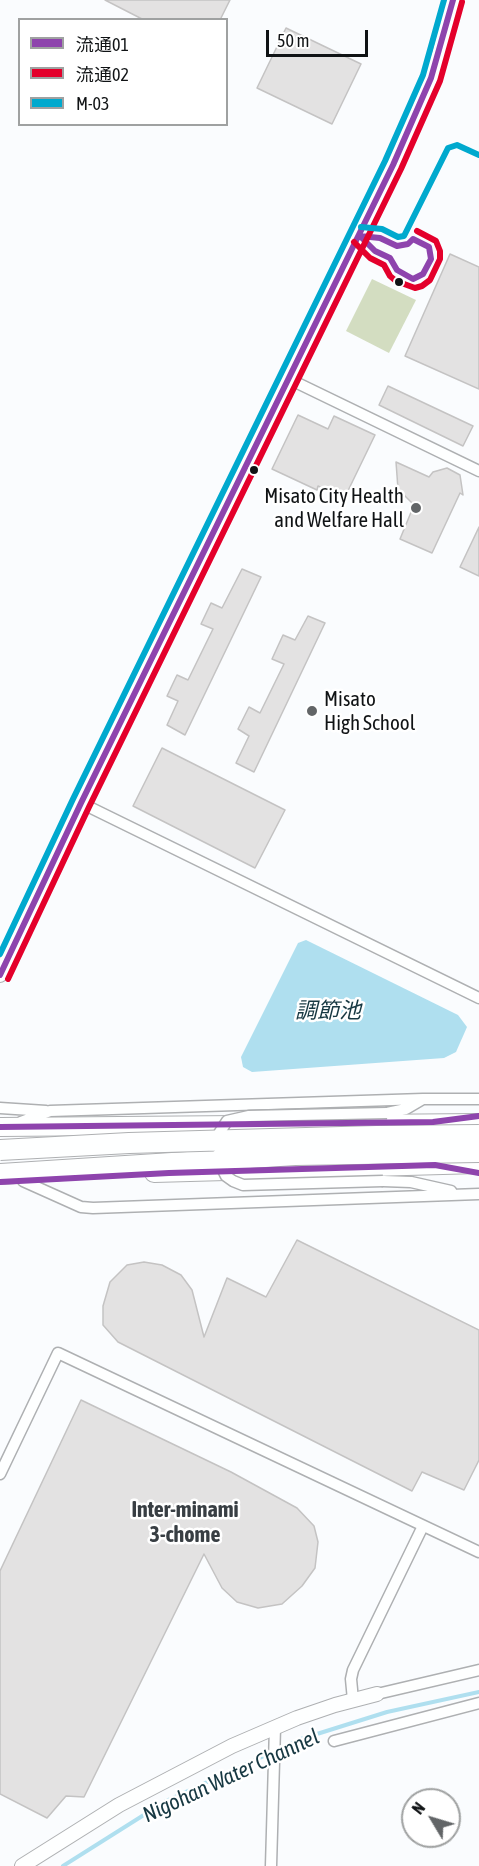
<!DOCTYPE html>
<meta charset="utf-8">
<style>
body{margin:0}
#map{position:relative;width:479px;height:1866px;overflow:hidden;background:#fafcfe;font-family:"Asap Condensed","Noto Sans JP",sans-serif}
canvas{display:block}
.legend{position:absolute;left:18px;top:18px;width:210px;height:108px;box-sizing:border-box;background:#fff;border:2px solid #9fa1a1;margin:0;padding:8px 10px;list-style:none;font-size:18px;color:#101315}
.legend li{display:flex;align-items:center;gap:12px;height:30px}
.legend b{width:30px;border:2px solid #9fa1a1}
.north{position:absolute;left:401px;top:1788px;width:60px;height:60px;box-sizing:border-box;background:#fff;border:2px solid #9fa1a1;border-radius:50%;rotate:308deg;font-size:16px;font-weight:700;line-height:24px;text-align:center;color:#101315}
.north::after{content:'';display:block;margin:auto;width:21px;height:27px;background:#626567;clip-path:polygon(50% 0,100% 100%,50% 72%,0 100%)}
.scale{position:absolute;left:266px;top:30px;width:102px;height:27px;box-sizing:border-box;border:3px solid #101315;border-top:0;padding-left:8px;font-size:18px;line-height:21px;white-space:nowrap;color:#101315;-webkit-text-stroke:4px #fff;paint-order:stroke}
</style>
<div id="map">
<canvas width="479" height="1866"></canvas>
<ul class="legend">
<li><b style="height:8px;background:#8e44ad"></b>流通01</li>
<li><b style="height:8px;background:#e4002b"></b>流通02</li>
<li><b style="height:8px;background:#00a9ce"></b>M-03</li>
</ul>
<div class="north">N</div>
<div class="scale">50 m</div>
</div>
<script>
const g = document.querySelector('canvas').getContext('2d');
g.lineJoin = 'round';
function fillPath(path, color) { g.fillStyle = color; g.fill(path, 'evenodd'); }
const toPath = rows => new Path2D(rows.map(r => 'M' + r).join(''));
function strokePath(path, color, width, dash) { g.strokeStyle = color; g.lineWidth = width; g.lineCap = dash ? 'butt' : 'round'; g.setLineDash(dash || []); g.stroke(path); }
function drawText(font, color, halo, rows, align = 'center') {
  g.font = font + ' "Asap Condensed","Noto Sans JP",sans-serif'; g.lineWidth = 5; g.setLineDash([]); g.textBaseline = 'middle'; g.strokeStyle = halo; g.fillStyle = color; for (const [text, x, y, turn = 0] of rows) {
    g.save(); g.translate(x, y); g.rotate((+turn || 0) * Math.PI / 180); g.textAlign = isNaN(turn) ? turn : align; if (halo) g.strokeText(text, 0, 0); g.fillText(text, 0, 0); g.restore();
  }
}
const forest = toPath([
 [372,279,416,300,389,353,346,331]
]);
const water = toPath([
 [306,940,458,1015,467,1027,456,1052,444,1058,252,1072,243,1067,241,1057,298,943]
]);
const stream = toPath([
 [63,1866,166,1801,301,1739,387,1712,479,1692]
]);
const building = toPath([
 [105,0,230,0,220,20,144,20,105,0],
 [286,28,361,64,332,124,257,88,286,28],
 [450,254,479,267,479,389,405,356,450,254],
 [388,386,473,426,463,446,379,405,388,386],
 [298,415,328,429,334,416,375,435,344,499,318,486,317,490,272,469,298,415],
 [396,462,429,477,433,472,447,468,460,475,463,495,460,493,432,553,400,539,414,505,398,489,396,462],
 [479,527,479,576,460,567,479,527],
 [242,569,261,577,185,735,167,725,178,701,167,696,177,675,188,680,213,629,201,624,211,603,222,608,242,569],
 [308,616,325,623,254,772,236,763,249,736,238,729,249,707,260,713,284,664,272,659,283,635,295,640,308,616],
 [162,748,285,810,255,868,133,806,162,748],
 [297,1240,479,1330,479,1460,464,1490,422,1472,412,1491,118,1342,103,1325,103,1306,110,1282,127,1265,144,1262,162,1265,181,1275,192,1290,204,1337,227,1278,266,1297,297,1240],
 [81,1400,231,1472,297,1508,314,1526,318,1542,315,1568,302,1586,282,1604,258,1608,237,1602,222,1588,204,1554,84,1797,66,1796,47,1818,0,1794,0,1571,81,1400]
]);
const minor = toPath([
 [289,379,479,471],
 [81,803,479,998],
 [0,1108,46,1111],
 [387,1113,406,1109,423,1099],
 [21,1122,50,1111,423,1099,479,1099],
 [23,1181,81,1207,93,1208,479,1194],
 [383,1181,411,1182,451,1191],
 [0,1474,58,1353,479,1552],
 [377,1694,479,1670],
 [353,1700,351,1679,353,1670,423,1526],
 [334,1741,479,1703],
 [271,1866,275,1727]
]);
const tertiary = toPath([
 [0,975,81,803,393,165,431,78,439,54,453,0],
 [22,1866,119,1805,232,1746,297,1718,335,1705,377,1694]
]);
const trunk = toPath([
 [0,1127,479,1123],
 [154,1173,479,1164]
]);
const motorway = toPath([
 [0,1174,219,1160]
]);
const minorBridge = toPath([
 [218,1142,218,1135,227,1121,249,1116,387,1113],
 [219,1157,220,1164,226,1176,233,1181,243,1185,383,1181]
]);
const motorwayBridge = toPath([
 [0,1150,129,1143,377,1136,479,1135],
 [219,1160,295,1155,479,1152]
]);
const bus1 = toPath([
 [360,236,380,238,397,246,408,244,413,239,429,247,431,259,423,274,413,279,397,270,390,258,375,251,360,236],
 [0,975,81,803,393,165,431,78,453,0],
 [0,1127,433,1122,479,1116],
 [0,1182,169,1173,435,1165,479,1173]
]);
const bus2 = toPath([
 [354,242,370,258,384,265,390,276,396,281,415,288,422,286,430,280,440,259,440,251,436,241,417,231],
 [8,979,89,807,401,169,440,81,462,2]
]);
const bus3 = toPath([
 [361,227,382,229,398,237,404,236,448,148,457,145,479,155],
 [0,954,73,799,385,161,423,75,444,0]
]);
const markers = [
 [399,282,5,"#101315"],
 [254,470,5,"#101315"],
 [416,508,6,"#626567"],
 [312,711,6,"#626567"]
];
const poiNames = [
 ["Misato City Health",404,496],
 ["and Welfare Hall",404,520],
 ["Misato",324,699,"left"],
 ["High School",324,723,"left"]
];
const waterNames = [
 ["調節池",328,1011],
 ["Nigohan Water Channel",231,1776,-25]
];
const neighbourhoodNames = [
 ["Inter-minami",185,1510],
 ["3-chome",185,1535]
];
fillPath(forest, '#d3ddc1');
fillPath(water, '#afdfef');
strokePath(stream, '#afdfef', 4);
fillPath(building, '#e3e2e2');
strokePath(building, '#c4c3c3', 1.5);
strokePath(minor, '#aeb0b2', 13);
strokePath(tertiary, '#aeb0b2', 16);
strokePath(trunk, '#aeb0b2', 20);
strokePath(motorway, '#aeb0b2', 22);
strokePath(minor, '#feffff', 10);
strokePath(tertiary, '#feffff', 14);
strokePath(trunk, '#feffff', 18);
strokePath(motorway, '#feffff', 20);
strokePath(minorBridge, '#aeb0b2', 13, []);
strokePath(motorwayBridge, '#aeb0b2', 22, []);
strokePath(minorBridge, '#feffff', 10);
strokePath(motorwayBridge, '#feffff', 20);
strokePath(bus1, '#8e44ad', 6);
strokePath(bus2, '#e4002b', 6);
strokePath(bus3, '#00a9ce', 6);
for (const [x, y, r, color] of markers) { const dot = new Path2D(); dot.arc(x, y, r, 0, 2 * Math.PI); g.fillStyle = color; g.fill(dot); strokePath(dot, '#fff', 2); }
drawText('21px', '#101315', '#fff', poiNames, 'right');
drawText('italic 22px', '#173842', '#fff', waterNames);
drawText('bold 22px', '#383e43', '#fff', neighbourhoodNames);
</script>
